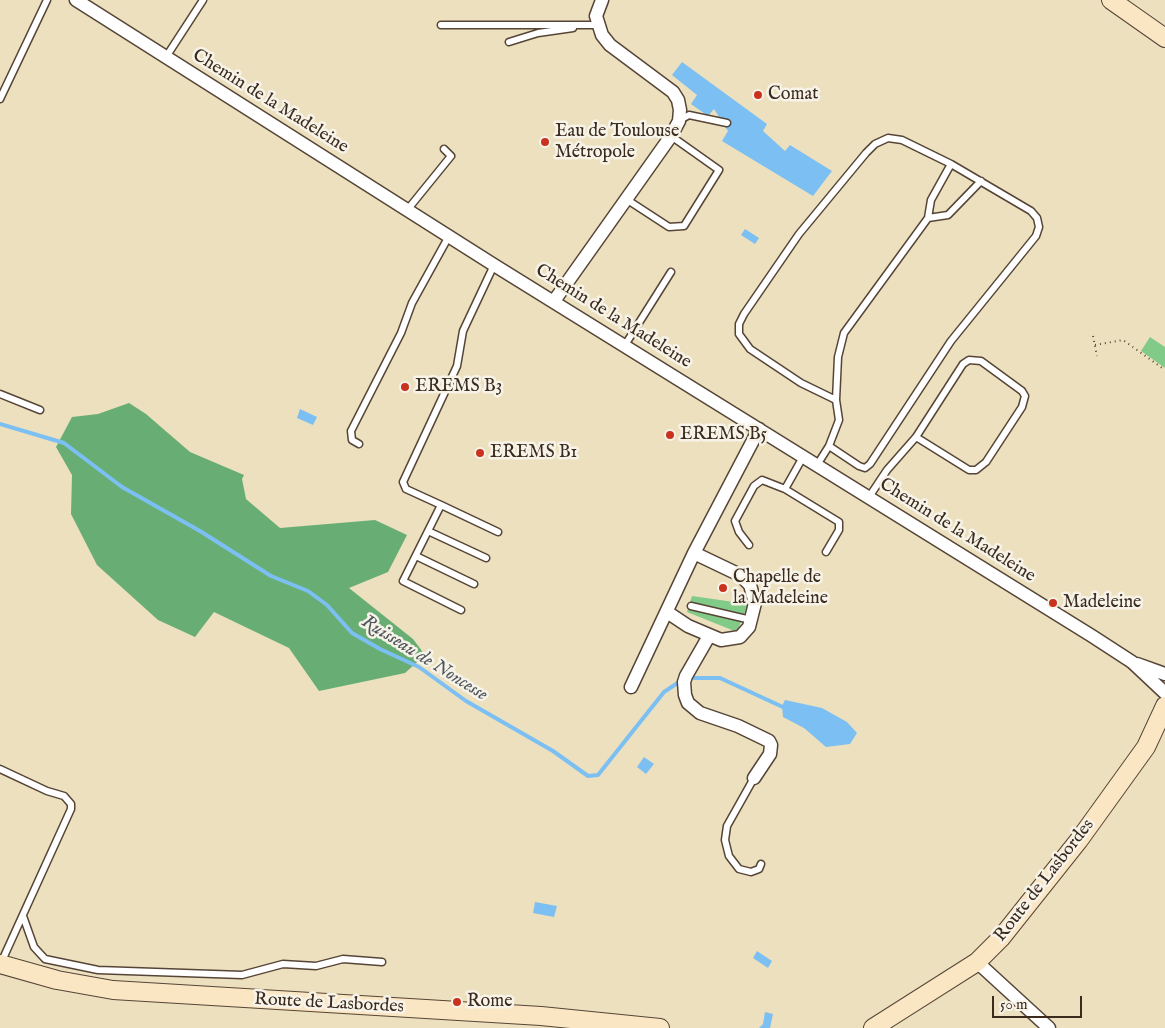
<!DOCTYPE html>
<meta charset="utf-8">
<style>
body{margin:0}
#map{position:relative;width:1165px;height:1028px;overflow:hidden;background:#ece0bf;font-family:"IM FELL English",serif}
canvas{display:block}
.scale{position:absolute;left:992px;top:996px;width:90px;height:22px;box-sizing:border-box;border:2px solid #3b2a1e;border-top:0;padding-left:6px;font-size:15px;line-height:18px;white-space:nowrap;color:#3b2a1e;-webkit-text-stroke:4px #f7f3e8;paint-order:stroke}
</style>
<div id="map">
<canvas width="1165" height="1028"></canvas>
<div class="scale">50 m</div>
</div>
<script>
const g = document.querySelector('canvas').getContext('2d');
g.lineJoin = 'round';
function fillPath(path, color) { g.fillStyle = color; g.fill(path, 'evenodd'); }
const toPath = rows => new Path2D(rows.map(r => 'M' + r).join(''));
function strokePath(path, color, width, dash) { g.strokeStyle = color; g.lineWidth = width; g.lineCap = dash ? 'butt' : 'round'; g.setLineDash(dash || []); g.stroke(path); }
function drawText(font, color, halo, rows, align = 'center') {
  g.font = font + ' "IM FELL English",serif'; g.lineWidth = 5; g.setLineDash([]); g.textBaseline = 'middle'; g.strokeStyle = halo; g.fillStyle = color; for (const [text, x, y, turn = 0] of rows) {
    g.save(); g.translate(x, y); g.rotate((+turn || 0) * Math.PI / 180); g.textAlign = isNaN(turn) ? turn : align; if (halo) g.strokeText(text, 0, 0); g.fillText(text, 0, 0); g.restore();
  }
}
const green = toPath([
 [1150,337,1165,347,1165,368,1141,351],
 [692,596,748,604,737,632,687,612]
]);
const forest = toPath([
 [129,403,146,414,190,452,244,475,242,479,246,499,280,528,375,520,407,535,388,572,349,588,413,639,425,655,405,673,319,691,289,648,214,612,195,637,158,620,97,565,71,514,72,475,56,447,72,417,98,414]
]);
const water = toPath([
 [682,62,767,124,763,131,785,151,790,145,832,171,813,196,722,141,728,131,714,109,708,116,691,104,697,95,672,75],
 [745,229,759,238,755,244,741,235],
 [300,409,317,417,313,425,297,418],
 [785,700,822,708,847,722,857,733,850,744,826,747,804,728,783,717,782,706],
 [644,757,654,764,646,774,637,767],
 [535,902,557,906,554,917,533,913],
 [757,951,772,961,768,968,753,958],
 [765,1012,773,1014,770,1028,759,1028,763,1024]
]);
const stream = toPath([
 [0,424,64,443,122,487,200,531,271,576,308,591,327,605,352,633,380,649,419,667,466,701,553,751,588,776,598,775,664,692,682,680],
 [690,678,720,678,785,708]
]);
const path = toPath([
 [1093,336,1097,356],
 [1095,345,1123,340,1165,370]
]);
const lane = toPath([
 [441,25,597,25],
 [509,42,538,33,573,28],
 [166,57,203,0],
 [0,99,47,0],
 [680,120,689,115,727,123],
 [626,199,669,227,684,226,719,170,671,136],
 [408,209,451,156,444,149],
 [928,218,948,215,981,181],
 [625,345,671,272],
 [0,394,40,410],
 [836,400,838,357,844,333,928,218,931,200,951,164],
 [359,444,352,440,351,431,401,333,412,303,449,236],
 [817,465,829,446,839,420,836,400,801,383,750,349,739,334,739,324,744,314,799,234,866,153,875,144,888,138,902,140,951,164,1031,211,1037,218,1039,227,1036,236,951,341,870,464,865,468,859,466,829,446],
 [785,489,839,522,839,530,826,552],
 [869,497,887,470,916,437,963,364,969,360,981,361,1022,391,1025,396,1022,407,986,462,976,470,969,470,916,437],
 [441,505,498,532],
 [428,531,486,558],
 [749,545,739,532,735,521,754,486,762,480,785,489,803,457],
 [416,556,474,584],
 [691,606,751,620],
 [461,610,403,581,441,505,406,489,403,482,457,366,463,331,494,265],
 [0,769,47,791,64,796,71,804,71,809,1,963],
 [754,778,727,826,725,840,729,856,739,869,751,872,759,869,761,864],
 [23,916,34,947,45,959,98,970,242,975,283,964,316,966,343,959,382,962]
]);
const street = toPath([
 [76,0,494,265,1092,636,1132,662,1165,693],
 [554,301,671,136,679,121,680,110,678,100,673,92,610,45,602,35,596,16,602,0],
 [667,612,688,626,721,640,740,637,749,627,755,603,750,585,740,575,694,553],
 [709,636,686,676,684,682,685,695,688,703,700,713,738,726,769,741,771,745,770,754,754,778],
 [1137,664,1165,674],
 [631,687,694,553,759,429],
 [977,962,1049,1028]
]);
const secondary = toPath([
 [1111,0,1165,38],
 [0,964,57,980,113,990,541,1016,660,1028],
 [873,1028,977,962,1001,938,1079,840,1146,747,1165,706]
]);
const markers = [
 [758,95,5,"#c8321e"],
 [545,142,5,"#c8321e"],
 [405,387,5,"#c8321e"],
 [670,435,5,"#c8321e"],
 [480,453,5,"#c8321e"],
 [723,588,5,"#c8321e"],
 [1053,603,5,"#c8321e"],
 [457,1002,5,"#c8321e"]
];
const poiNames = [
 ["Comat",768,95],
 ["Eau de Toulouse",555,132],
 ["Métropole",555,153],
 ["EREMS B3",415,387],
 ["EREMS B5",680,435],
 ["EREMS B1",490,453],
 ["Chapelle de",733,578],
 ["la Madeleine",733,599],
 ["Madeleine",1063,603],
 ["Rome",467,1002]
];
const streetNames = [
 ["Chemin de la Madeleine",270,102,32],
 ["Chemin de la Madeleine",613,317,32],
 ["Chemin de la Madeleine",957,531,32],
 ["Route de Lasbordes",1045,881,-52],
 ["Route de Lasbordes",329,1004,3]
];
const waterNames = [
 ["Ruisseau de Noncesse",424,659,32]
];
fillPath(green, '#81ca87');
fillPath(forest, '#68ae74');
fillPath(water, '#7cbff2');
strokePath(stream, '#7cbff2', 4);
strokePath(lane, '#564536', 9);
strokePath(street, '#564536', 15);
strokePath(secondary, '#564536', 20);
strokePath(path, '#564536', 2, [1, 4]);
strokePath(lane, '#fff', 6);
strokePath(street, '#fff', 12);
strokePath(secondary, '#fbe6c4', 18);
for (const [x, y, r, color] of markers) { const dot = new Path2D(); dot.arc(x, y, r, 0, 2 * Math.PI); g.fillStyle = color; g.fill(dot); strokePath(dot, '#f7f3e8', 2); }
drawText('18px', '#3b2a1e', '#f7f3e8', poiNames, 'left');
drawText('18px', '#3b2a1e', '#f7f3e8', streetNames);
drawText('italic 19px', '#4e575e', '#f7f3e8', waterNames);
</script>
